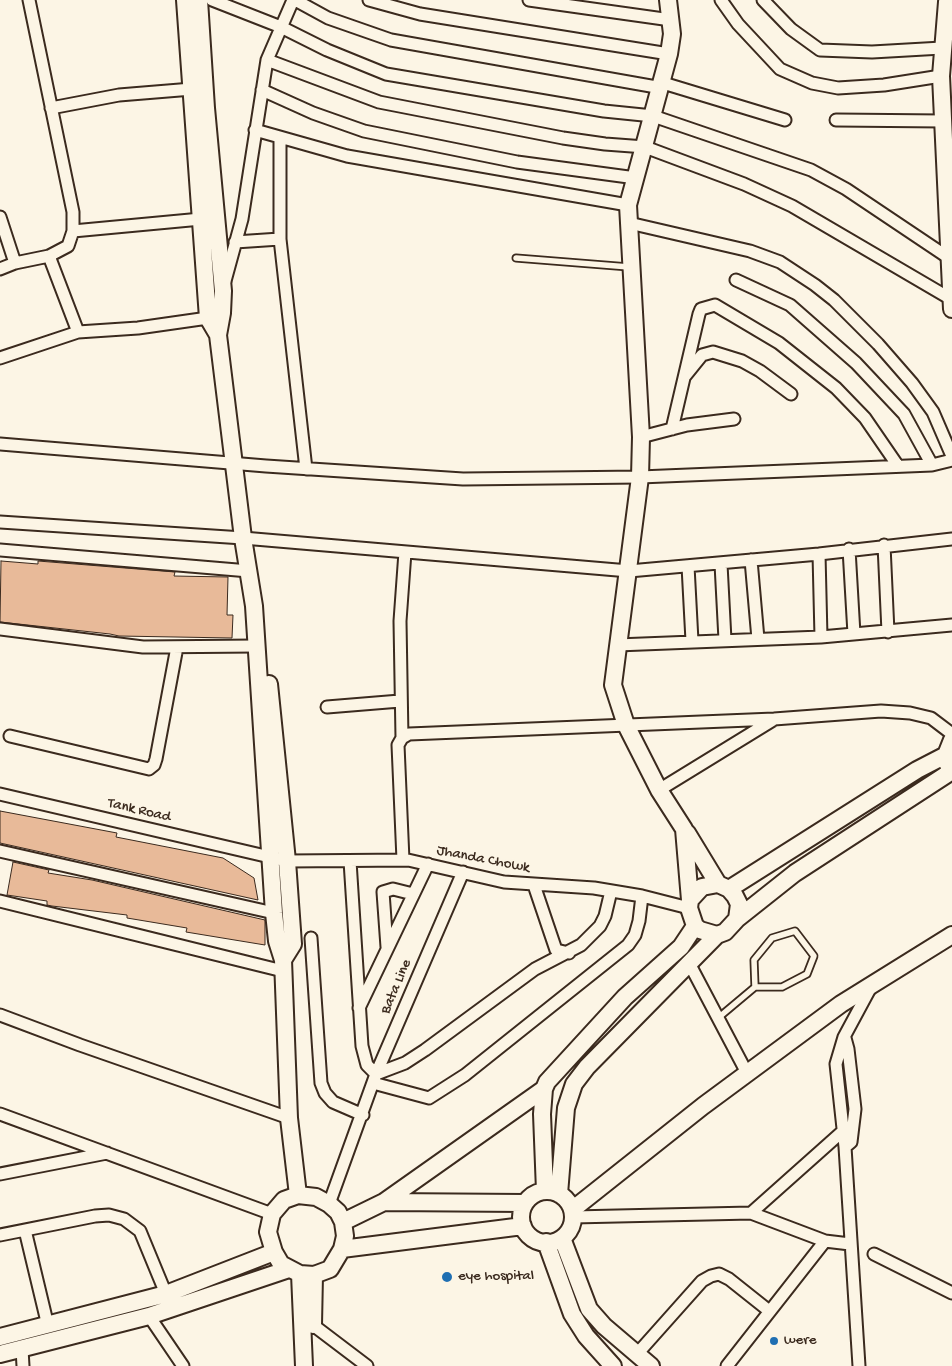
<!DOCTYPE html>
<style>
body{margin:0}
canvas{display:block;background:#fcf5e5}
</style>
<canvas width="952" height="1366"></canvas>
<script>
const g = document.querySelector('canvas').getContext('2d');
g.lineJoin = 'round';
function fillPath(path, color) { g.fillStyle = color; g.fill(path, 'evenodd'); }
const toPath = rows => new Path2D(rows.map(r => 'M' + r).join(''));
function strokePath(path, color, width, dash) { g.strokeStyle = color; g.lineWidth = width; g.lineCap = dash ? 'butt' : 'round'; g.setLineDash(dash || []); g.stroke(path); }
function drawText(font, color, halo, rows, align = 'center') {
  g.font = font + ' "Gochi Hand",sans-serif'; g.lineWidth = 4.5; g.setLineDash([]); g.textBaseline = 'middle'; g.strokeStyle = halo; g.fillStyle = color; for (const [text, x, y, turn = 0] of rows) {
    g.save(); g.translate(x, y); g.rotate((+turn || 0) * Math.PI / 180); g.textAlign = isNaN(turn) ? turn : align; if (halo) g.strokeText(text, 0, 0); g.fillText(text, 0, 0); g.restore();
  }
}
const building = toPath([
 [1,561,38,564,38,561,175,572,174,576,228,577,227,615,233,615,232,638,119,636,110,634,0,622,1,561],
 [0,811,117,833,116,837,223,858,254,878,258,900,0,843,0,811],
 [13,862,49,870,48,873,92,880,265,920,265,945,186,932,187,928,127,918,127,915,52,906,47,905,47,901,7,895,13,862]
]);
const lane = toPath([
 [516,258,629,267],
 [718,1018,755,987,754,960,772,938,795,931,814,956,807,974,782,987,755,987]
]);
const street = toPath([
 [212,0,281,27,327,50,386,74,604,111,653,116,811,170,846,189,949,258],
 [295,0,328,18,391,40,662,88],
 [369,0,420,14,669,54],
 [529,0,671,20],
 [721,0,738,24,780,69,812,83,838,88,884,85,941,76],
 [763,0,791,29,820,50,872,52,942,48],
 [267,60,379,102,563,138,605,144,645,147,744,184,792,206,951,299],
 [663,83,785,120],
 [262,90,313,113,364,131,517,162,636,178],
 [51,108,119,95,192,89],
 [836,120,943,121],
 [255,130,347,156,628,205],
 [280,138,280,239,306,469],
 [0,217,15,263],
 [629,223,750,251,780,262,815,285,834,300,878,344,912,383,933,412,952,456],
 [73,231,201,219],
 [235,242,280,239],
 [49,256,78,332],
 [0,269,15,263,49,256,68,246,73,231,73,212,29,0],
 [736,280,790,305,856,363,904,414,932,465],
 [225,281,242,219,267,60,293,0],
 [0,358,78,332,138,328,208,318],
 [685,376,702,355,713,352,742,361,760,371,791,394],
 [672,429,699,314,701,309,715,305,779,343,836,388,865,418,898,466],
 [641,437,687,425,734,419],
 [0,444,266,466,463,479,640,477,932,465,952,460],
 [0,522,243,538,629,571,819,554,952,539],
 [884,545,888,632],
 [849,549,854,634],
 [0,550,249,571],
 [819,554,821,637],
 [751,560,758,639],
 [721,564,725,640],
 [688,566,692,641],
 [0,629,143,647,256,646],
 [617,645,821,637,952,625],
 [327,707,400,701],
 [10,736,149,769,154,765,156,759,177,647],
 [402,738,400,621,405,552],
 [659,790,773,720],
 [0,794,287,861,408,860,504,882,594,888,642,896,689,908],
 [0,851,274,913],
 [403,860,398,745,402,738,409,734,774,719,881,711,910,713,931,718,952,734],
 [350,861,362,1046,367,1065,376,1074,405,1063,425,1050,535,969,581,945,600,926,605,916,611,891],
 [534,885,556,950,569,953],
 [0,901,283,971],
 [311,938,321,1083,325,1093,333,1102,363,1115],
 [387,947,383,892,393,889,413,894],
 [689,963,747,1073],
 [359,1008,428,864],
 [0,1015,80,1045,289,1118],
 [845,1038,848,1049,855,1109,851,1142,845,1147],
 [373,1083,429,1098,465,1075,628,945,635,935,639,921,642,896],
 [0,1114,272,1214],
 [0,1174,107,1153],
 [329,1204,376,1074,463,872],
 [751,1213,843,1131],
 [573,1217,751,1213,825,1241,850,1244],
 [25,1230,48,1326],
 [0,1235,95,1216,109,1215,124,1219,140,1231,166,1294],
 [874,1254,952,1293],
 [149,1316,183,1366],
 [313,1325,367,1366],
 [22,1349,23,1366],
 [637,1354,702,1281,711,1276,719,1274,729,1279,768,1310],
 [727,1366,825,1241],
 [859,1366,845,1147,836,1064,844,1037,872,985]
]);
const secondary = toPath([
 [185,0,208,318,218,335],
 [199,0,206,108,223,291,222,313,218,335,243,538,254,606,274,913,277,941,283,960,289,1118,298,1195],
 [668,0,672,34,669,54,628,205,641,437,640,477,613,685,626,725,659,790,684,829,690,900],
 [947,2,941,76,952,309],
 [269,684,287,861,293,944,283,960],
 [948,765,946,755,952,740],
 [687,833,718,884],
 [729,889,917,770,946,755],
 [737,919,739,904,735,896,729,889,718,884,702,887,690,900,689,908,695,926,700,930,717,935,725,932,737,919,795,873,952,771],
 [545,1191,542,1114,544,1089,547,1082,625,997,681,947,695,926],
 '521 1217a26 26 0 1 1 52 0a26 26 0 1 1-52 0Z',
 [559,1194,566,1108,574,1084,587,1067,717,935],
 [298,1195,316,1197,329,1204,338,1212,343,1222,345,1236,342,1249,330,1269,314,1275,300,1274,281,1264,274,1252,268,1232,272,1214,284,1200,298,1195],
 [384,1202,544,1089],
 [572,1210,703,1106,841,1004,952,935],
 [343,1222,384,1202,525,1203],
 [562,1238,589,1309,604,1326,651,1366],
 [546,1242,572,1314,586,1336,613,1366],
 [342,1249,523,1226],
 [300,1274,304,1366],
 [313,1325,314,1275],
 [0,1337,166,1294,274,1252],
 [0,1354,149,1316,289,1269]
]);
const markers = [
 [447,1277,6,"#1f6fb2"],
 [774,1341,5,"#1f6fb2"]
];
const streetNames = [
 ["Tank Road",139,811,13],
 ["Jhanda Chowk",483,860,11],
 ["Bata Line",397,987,-67]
];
const poiNames = [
 ["eye hospital",458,1277],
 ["were",784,1341]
];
fillPath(building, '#e8ba99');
strokePath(building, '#3b2a1e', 1);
strokePath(lane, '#3b2a1e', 9);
strokePath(street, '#3b2a1e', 15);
strokePath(secondary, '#3b2a1e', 20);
strokePath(lane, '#fcf5e5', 5.5);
strokePath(street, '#fcf5e5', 11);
strokePath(secondary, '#fcf5e5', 16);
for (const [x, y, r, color] of markers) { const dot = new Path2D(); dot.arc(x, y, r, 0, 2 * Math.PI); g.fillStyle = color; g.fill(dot); strokePath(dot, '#fcf5e5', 2); }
drawText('15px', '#3b2a1e', '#fcf5e5', streetNames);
drawText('15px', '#3b2a1e', '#fcf5e5', poiNames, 'left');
</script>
